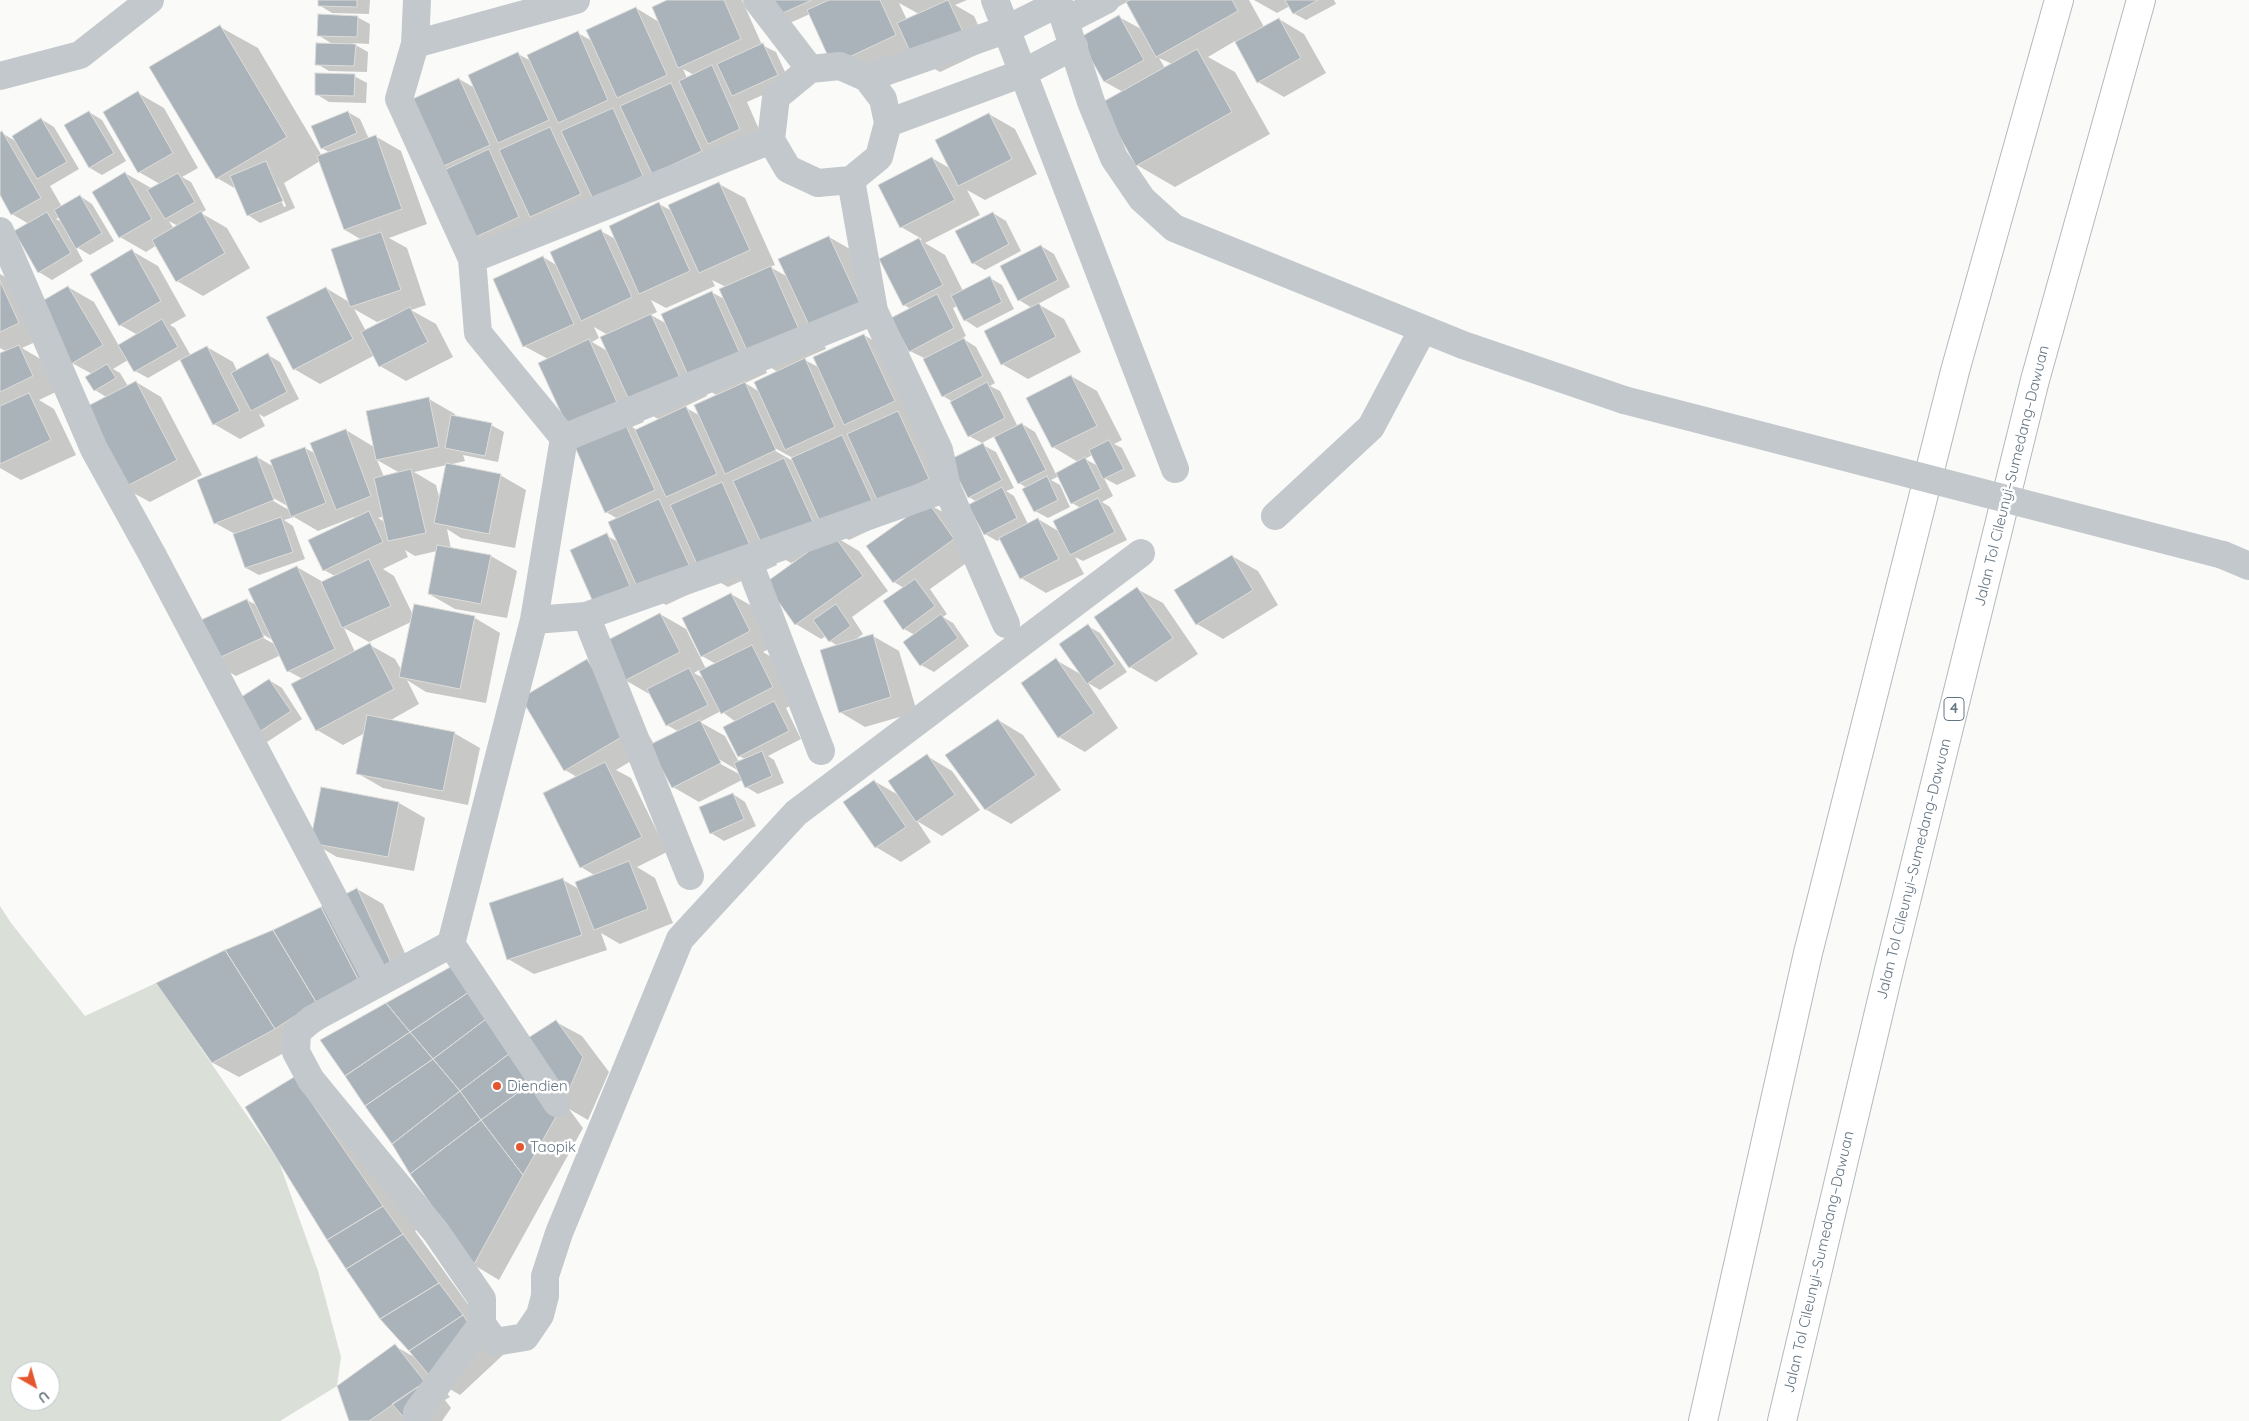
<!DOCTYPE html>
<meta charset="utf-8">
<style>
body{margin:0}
#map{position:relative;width:2249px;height:1421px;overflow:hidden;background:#fafaf8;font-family:Quicksand,sans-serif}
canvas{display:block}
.north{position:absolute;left:10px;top:1361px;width:50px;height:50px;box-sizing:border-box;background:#fff;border:1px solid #c1c8cd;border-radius:50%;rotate:142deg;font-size:14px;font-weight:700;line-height:20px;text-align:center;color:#657683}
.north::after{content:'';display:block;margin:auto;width:18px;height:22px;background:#e4572e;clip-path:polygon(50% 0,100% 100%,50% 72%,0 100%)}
</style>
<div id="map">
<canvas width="2249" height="1421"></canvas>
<div class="north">U</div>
</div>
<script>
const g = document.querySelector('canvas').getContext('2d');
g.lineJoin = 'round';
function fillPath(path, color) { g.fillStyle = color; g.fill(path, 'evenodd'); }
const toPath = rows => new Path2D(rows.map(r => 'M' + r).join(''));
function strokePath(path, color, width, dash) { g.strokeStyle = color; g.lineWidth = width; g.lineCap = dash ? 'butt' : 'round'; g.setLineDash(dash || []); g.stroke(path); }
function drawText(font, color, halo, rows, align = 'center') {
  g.font = font + ' Quicksand,sans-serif'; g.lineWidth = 5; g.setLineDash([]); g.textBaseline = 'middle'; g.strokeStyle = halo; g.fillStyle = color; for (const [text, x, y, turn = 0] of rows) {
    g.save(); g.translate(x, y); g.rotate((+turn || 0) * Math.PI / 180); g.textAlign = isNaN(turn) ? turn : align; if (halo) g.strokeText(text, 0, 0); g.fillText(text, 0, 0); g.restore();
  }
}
const green = toPath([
 [0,906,11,923,85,1016,156,983,279,1162,318,1271,341,1357,337,1386,280,1421,0,1421],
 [20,1371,50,1371,50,1401,20,1401]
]);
const shadow = toPath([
 [320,0,370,0,369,14,332,13,319,5],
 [670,0,742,0,762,45,776,52,790,83,747,102,765,143,495,254,470,239,440,167,459,79,475,88,518,54,531,61,578,33,592,41,636,8,659,22],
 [683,69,694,75,687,78],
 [772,0,967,0,955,5,974,16,989,49,940,72,914,57,859,79,810,14,792,22,779,15],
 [899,3,919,14,907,20],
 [1075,0,1249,0,1264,27,1279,19,1304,34,1326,73,1284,97,1258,82,1235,41,1208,57,1235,72,1270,134,1175,187,1137,165,1123,92,1105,82,1081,38,1119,17,1143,30,1127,2,1101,16],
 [1159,58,1170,63,1172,65,1165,68],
 [1254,0,1334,0,1336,4,1306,20,1293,13,1290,6,1277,13],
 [357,17,370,24,369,44,352,43,368,52,367,72,329,71,317,64,334,45,318,35],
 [220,27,258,48,322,156,330,153,322,148,348,112,360,119,369,139,375,136,401,151,427,224,389,238,407,248,426,305,411,310,436,324,453,357,406,381,380,366,375,355,320,384,294,369,268,318,326,288,349,302,362,240,345,230,320,161,284,183,295,208,260,223,248,215,238,190,217,178],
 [275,187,278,187,286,206,284,207],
 [354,309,377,322,391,317,392,318,366,331],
 [354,76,367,83,366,103,329,102,316,94],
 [138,93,164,108,198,168,182,177,191,182,206,210,201,213,227,228,250,268,203,296,177,281,157,245,146,252,120,237,125,173,151,188,160,184,139,172],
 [169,221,178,226,174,229],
 [89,112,102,120,126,161,102,175,90,168],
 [989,114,1015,129,1037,174,985,200,967,190,980,215,925,243,945,255,963,291,990,278,1002,285,1014,309,977,328,965,320,957,306,953,308,966,336,962,338,976,347,995,383,990,386,1000,391,1018,427,1022,424,1035,432,1056,474,1078,462,1053,447,1071,376,1097,391,1122,440,1114,444,1122,448,1136,476,1117,485,1104,478,1113,496,1102,502,1110,507,1127,540,1083,561,1075,557,1084,574,1046,593,1021,578,1001,539,997,541,985,534,977,502,969,497,983,445,996,452,1014,488,1006,491,1014,496,1028,524,1038,519,1060,532,1081,508,1072,503,1059,476,1051,480,1060,485,1070,507,1048,518,1035,511,1027,488,1019,483,995,436,982,443,969,436,953,402,943,396,924,358,910,351,911,309,904,305,881,260,922,239,901,227,932,158,951,169],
 [1092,455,1098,466,1085,459],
 [41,119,54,127,79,169,50,186,62,207,80,196,92,204,114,241,90,255,75,246,83,261,52,280,39,272,29,224,12,214,0,193,0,134,2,133,17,142],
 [59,217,63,223,56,219],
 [719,184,745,198,775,265,770,267,788,277,829,237,855,252,885,318,818,330,826,349,803,359,820,368,864,335,890,350,954,494,930,505,954,518,979,554,930,589,947,614,943,617,953,623,969,646,934,672,921,665,915,635,904,629,904,588,894,582,915,513,898,517,849,540,836,533,839,539,859,551,888,591,852,617,863,634,852,642,873,636,899,651,917,712,865,727,840,712,838,646,830,641,826,636,821,639,796,624,799,559,791,563,771,551,777,565,728,587,714,579,715,582,666,605,654,598,619,616,606,535,618,542,618,519,606,512,548,359,524,346,543,257,558,266,601,231,617,240,659,204,672,211],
 [712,280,726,287,726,300,711,292,667,324,651,315,657,312,651,300,666,308,715,286],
 [594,327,608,335,609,352,592,342,599,338],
 [763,363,778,372,760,392,745,383,767,373],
 [703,387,718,396,701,416,684,407,707,396],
 [637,407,660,420,637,430,632,427,644,422],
 [771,446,793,458,793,461,770,448],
 [993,213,1006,221,1021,251,985,270,973,263],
 [1041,246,1054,254,1070,287,1038,304,1064,319,1081,352,1028,379,1002,364,1032,308,1019,300],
 [132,251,158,266,186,316,170,325,175,328,191,356,207,347,233,362,237,371,268,355,280,362,299,399,264,417,259,414,265,426,240,439,214,424,181,359,148,378,135,371,128,360,113,369,120,373,128,386,136,382,161,397,202,475,150,502,124,488,106,397,95,390,92,374,72,363,68,287,94,302,119,346,138,335,120,325],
 [0,274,21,286,44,338,22,348,44,361,58,391,39,400,54,409,76,455,21,480,0,468,0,355,7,352,0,348],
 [429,399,455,414,455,418,491,425,504,432,498,462,463,455,465,461,448,465,500,475,526,490,515,548,461,538,447,529,451,549,491,556,517,571,507,618,455,609,429,594,437,551,415,556,405,550,408,557,383,569,394,576,413,615,475,618,500,633,486,703,426,692,407,680,419,704,389,721,454,733,480,748,468,805,383,788,357,773,365,733,343,745,317,730,303,679,288,671,281,655,236,676,210,661,247,600,258,606,297,567,323,582,335,576,324,570,355,519,354,517,318,531,294,517,284,520,293,526,305,559,259,575,246,568,235,534,215,523,257,457,274,467,305,448,316,454,346,430,374,447],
 [377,460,400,473,384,477],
 [447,465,440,500,436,485,414,472],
 [270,496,289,507,289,510,268,498],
 [384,516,385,522,378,518],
 [411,622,402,671,395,659,370,645,355,652,344,628,369,642],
 [259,632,274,641,274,644,258,635],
 [1232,556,1258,571,1278,605,1223,639,1197,624],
 [1137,589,1163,603,1198,654,1156,682,1130,667,1096,618],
 [731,594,757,609,775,646,763,652,778,661,798,702,786,708,801,739,768,756,774,760,784,783,758,794,746,787,742,780,699,802,673,787,653,748,616,770,631,778,667,852,637,867,655,878,673,923,620,944,601,933,607,950,534,974,508,959,563,880,579,889,596,876,581,867,577,777,565,770,587,660,613,675,654,744,679,732,667,725,651,695,625,680,660,614,686,629,706,669,716,664,702,656],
 [699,670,703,678,694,673],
 [721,711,736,722,725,728,739,756,745,759,739,762,725,736,700,722],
 [717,758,739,771,739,774,715,761],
 [1088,626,1100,633,1127,672,1100,690,1088,683,1118,728,1085,752,1059,737,1056,660,1082,675],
 [269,680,282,688,302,719,267,742,254,735],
 [998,720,1023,735,1061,790,1011,824,985,809],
 [927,756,952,771,980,810,942,836,917,821,931,842,901,862,876,847,874,781,900,796],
 [322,789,399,803,425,818,414,871,337,857,311,842],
 [733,794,745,802,756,826,724,841,711,833],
 [357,889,383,904,416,978,342,1016,301,1044,239,1077,213,1063,158,983,225,951,321,909],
 [556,1022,582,1036,609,1072,588,1120,569,1109,583,1128,499,1280,474,1265,322,1041,523,1043],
 [294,1079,420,1228,415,1231,504,1354,460,1395,438,1382,450,1397,445,1400,451,1408,442,1421,351,1421,395,1346,414,1357]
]);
const building = toPath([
 [318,0,357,0,357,7,318,6,318,0],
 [667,0,724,0,741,39,678,68,652,7,667,0],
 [771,0,812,0,778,15,771,0],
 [829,0,880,0,896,35,832,65,807,10,829,0],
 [948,0,964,34,913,58,897,23,948,0],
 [1130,0,1232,0,1238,11,1156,57,1126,2,1130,0],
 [1285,0,1318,0,1293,14,1285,0],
 [636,7,667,75,617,98,586,30,636,7],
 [318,14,358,16,357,37,317,36,318,14],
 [1119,15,1144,60,1104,82,1079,38,1119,15],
 [1279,18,1301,58,1257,83,1235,42,1279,18],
 [220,25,287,137,216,179,149,67,220,25],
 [578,31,608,100,558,123,527,55,578,31],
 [316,43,356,44,354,66,315,65,316,43],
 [763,43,778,75,732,96,717,64,763,43],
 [1197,49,1232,112,1136,166,1101,103,1197,49],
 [518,52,549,120,498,143,468,75,518,52],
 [712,65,740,129,708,144,679,81,712,65],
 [315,73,355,74,354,96,315,95,315,73],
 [459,78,490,145,439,168,408,101,459,78],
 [671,83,702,151,652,174,620,106,671,83],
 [138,91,173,153,138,173,103,112,138,91],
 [613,108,643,176,593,199,561,131,613,108],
 [89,111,114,153,89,168,64,125,89,111],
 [348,111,357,133,321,149,311,126,348,111],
 [989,113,1012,159,958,186,935,140,989,113],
 [41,118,67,162,37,179,12,136,41,118],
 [550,127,581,194,530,217,499,150,550,127],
 [2,131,41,198,11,215,0,195,0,132,2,131],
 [376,135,402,209,344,230,317,156,376,135],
 [489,149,519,217,469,240,438,173,489,149],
 [932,157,955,200,900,228,878,185,932,157],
 [266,161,283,201,247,216,230,176,266,161],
 [125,172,152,219,119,238,92,192,125,172],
 [178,173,195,202,165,219,147,190,178,173],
 [719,182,750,250,699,273,668,205,719,182],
 [80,195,102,233,76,249,54,210,80,195],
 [659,202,690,271,639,294,609,226,659,202],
 [201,211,225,253,176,282,152,240,201,211],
 [47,212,71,253,38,273,14,231,47,212],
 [993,212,1009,244,972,264,955,231,993,212],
 [601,229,632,297,581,321,550,252,601,229],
 [381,232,401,290,350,307,331,249,381,232],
 [829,236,860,303,810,327,778,259,829,236],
 [919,238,943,285,903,306,879,259,919,238],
 [1041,245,1058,280,1018,301,1000,266,1041,245],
 [132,249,161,301,119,326,90,274,132,249],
 [543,256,574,324,523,347,493,279,543,256],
 [771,266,801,334,750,357,719,289,771,266],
 [990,276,1002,302,964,321,951,296,990,276],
 [0,281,19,323,0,332,0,281],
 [68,286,103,345,71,364,37,304,68,286],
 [326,287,353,339,293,370,266,317,326,287],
 [712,291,742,358,691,382,661,314,712,291],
 [937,294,954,328,909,352,891,318,937,294],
 [1039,303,1056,337,1001,365,984,331,1039,303],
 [410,307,428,342,379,367,361,332,410,307],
 [651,314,682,382,631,404,600,337,651,314],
 [162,319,178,347,134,372,118,345,162,319],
 [864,334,895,401,844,425,813,357,864,334],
 [964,338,983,376,942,397,923,359,964,338],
 [589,339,619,407,569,430,538,363,589,339],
 [19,345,33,376,0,392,0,353,19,345],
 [207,346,240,411,213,425,180,360,207,346],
 [268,353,287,392,251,411,231,373,268,353],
 [805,358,835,427,785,450,754,382,805,358],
 [107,364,116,378,94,391,85,377,107,364],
 [1071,375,1097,426,1052,448,1026,398,1071,375],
 [136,381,177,460,123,488,82,409,136,381],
 [745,382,776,450,725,474,694,405,745,382],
 [987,382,1005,418,968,437,950,402,987,382],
 [29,393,51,440,0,464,0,406,29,393],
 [429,397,439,447,376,460,366,411,429,397],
 [686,406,717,474,666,497,635,430,686,406],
 [898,411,929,479,878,502,847,434,898,411],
 [451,415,492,423,485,456,445,448,451,415],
 [624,421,655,490,605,513,574,445,624,421],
 [1022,423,1046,470,1018,484,994,437,1022,423],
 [346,429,371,496,336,510,310,443,346,429],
 [842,435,873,503,822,526,791,458,842,435],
 [1109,440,1124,469,1103,479,1089,450,1109,440],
 [983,443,1002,480,968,498,949,460,983,443],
 [305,447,326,503,291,517,270,460,305,447],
 [257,456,274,500,214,524,197,480,257,456],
 [1085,457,1101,489,1071,504,1056,473,1085,457],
 [784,458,815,526,764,549,733,481,784,458],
 [446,463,501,474,489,534,434,523,446,463],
 [411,469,426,533,388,541,374,478,411,469],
 [1047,476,1058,500,1034,512,1022,489,1047,476],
 [722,482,752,550,701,573,670,505,722,482],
 [1002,487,1017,518,984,535,968,505,1002,487],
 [1098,498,1115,532,1070,555,1053,521,1098,498],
 [659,499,690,567,639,591,608,522,659,499],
 [928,502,954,539,893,583,866,546,928,502],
 [369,511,383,542,323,571,308,540,369,511],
 [281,517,293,552,245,568,233,534,281,517],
 [1038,518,1059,559,1020,579,999,538,1038,518],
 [607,533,630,586,593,602,570,550,607,533],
 [833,534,863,576,795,625,765,583,833,534],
 [437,545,491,555,481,604,428,594,437,545],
 [1232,555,1253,590,1196,625,1174,590,1232,555],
 [369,559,391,606,342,628,321,582,369,559],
 [297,566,335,649,287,672,248,589,297,566],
 [915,579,935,606,903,630,883,601,915,579],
 [1137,587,1173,638,1129,668,1094,617,1137,587],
 [731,593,750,631,701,657,682,618,731,593],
 [247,599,264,637,210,662,192,624,247,599],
 [414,604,475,616,460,689,399,677,414,604],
 [836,604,851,626,829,642,813,620,836,604],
 [660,613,680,652,624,681,604,642,660,613],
 [941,614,958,638,920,666,903,642,941,614],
 [1088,624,1115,664,1087,684,1059,644,1088,624],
 [873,634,891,697,839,713,820,650,873,634],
 [370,643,394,689,316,731,291,684,370,643],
 [752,645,773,687,721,714,699,671,752,645],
 [1056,658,1094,713,1058,738,1021,683,1056,658],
 [587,659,630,732,564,771,521,698,587,659],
 [689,668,708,705,666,726,647,689,689,668],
 [269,679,291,711,253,736,232,703,269,679],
 [774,701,789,731,738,757,723,727,774,701],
 [367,715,455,732,443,791,356,774,367,715],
 [998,719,1036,775,985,810,945,755,998,719],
 [700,720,721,763,672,788,649,745,700,720],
 [762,751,772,776,745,788,734,763,762,751],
 [927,754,955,795,916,822,888,781,927,754],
 [605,762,642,837,580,868,543,793,605,762],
 [874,780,906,827,875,848,843,802,874,780],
 [321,787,399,802,388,857,310,843,321,787],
 [733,793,744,819,710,834,699,807,733,793],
 [629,861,648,909,594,930,575,882,629,861],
 [563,878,582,935,507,960,489,903,563,878],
 [357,888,391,963,358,979,321,907,357,888],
 [321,907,358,979,316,1002,273,930,321,907],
 [273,930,316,1002,275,1029,225,950,273,930],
 [225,950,275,1029,212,1063,156,983,225,950],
 [454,965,472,990,410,1032,386,1003,454,965],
 [472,990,490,1016,433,1059,410,1032,472,990],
 [386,1003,410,1032,345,1076,320,1040,386,1003],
 [490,1016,514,1050,460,1091,433,1059,490,1016],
 [556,1020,583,1057,562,1106,517,1045,556,1020],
 [410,1032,433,1059,365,1106,345,1076,410,1032],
 [514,1050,535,1080,481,1120,460,1091,514,1050],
 [433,1059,460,1091,392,1144,365,1106,433,1059],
 [294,1077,383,1206,327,1240,245,1107,294,1077],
 [535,1080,558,1113,523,1175,481,1120,535,1080],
 [460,1091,481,1120,410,1174,392,1144,460,1091],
 [481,1120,523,1175,473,1266,410,1174,481,1120],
 [383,1206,403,1234,346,1269,327,1240,383,1206],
 [403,1234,439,1283,380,1319,346,1269,403,1234],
 [439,1283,463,1315,409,1351,380,1319,439,1283],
 [463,1315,479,1339,434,1381,409,1351,463,1315],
 [395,1344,425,1382,369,1421,349,1421,337,1386,395,1344],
 [425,1382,407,1421,392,1404,425,1382]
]);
const minor = toPath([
 [417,0,415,44,399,99,472,259,478,333,564,438],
 [757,0,810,69],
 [995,0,1175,469],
 [1058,0,1091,102,1114,158,1142,199,1174,228,1463,345,1624,400],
 [1065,21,1106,0],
 [415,44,576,0],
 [840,66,867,78,883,99,888,123,879,157,851,180,818,183,788,169,771,140,776,97,810,69,840,66],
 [0,76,80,55,150,0],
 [867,78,1005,30,1059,3],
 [888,123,1023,73,1074,46],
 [0,231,94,449,153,556,378,982],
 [472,259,771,140],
 [947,488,1006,624],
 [1275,516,1371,427,1423,329],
 [2223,555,2249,566],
 [748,560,821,751],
 [586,616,690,876],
 [534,620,564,438,874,311],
 [557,1103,451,944,534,620,586,616,947,488,939,450,874,311,851,180],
 [482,1324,495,1342,525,1337,540,1315,545,1296,545,1276,559,1233,680,939,796,813,1141,553],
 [417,1421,417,1412,482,1324,482,1299,436,1232,311,1080,296,1052,297,1032,312,1019,451,944]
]);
const highway = toPath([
 [1703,1421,1808,953,1955,371,2059,0],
 [1782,1421,1888,974,2035,380,2141,0]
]);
const minorBridge = toPath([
 [1624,400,2223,555]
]);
const markers = [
 [497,1086,5,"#e4572e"],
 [520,1147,5,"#e4572e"]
];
const shields = [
 [1954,709,20]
];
const shieldNames = [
 ["4",1954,709]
];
const streetNames = [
 ["Jalan Tol Cileunyi–Sumedang–Dawuan",2012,476,-76],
 ["Jalan Tol Cileunyi–Sumedang–Dawuan",1914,869,-76],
 ["Jalan Tol Cileunyi–Sumedang–Dawuan",1819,1262,-77]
];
const poiNames = [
 ["Diendien",507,1086],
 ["Taopik",530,1147]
];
fillPath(green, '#dadfd7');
fillPath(shadow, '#0003');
fillPath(building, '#aab3b9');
strokePath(building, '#dcdcda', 1);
strokePath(highway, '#b4b9bd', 30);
strokePath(minor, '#c3c8cc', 28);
strokePath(highway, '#fff', 28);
strokePath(minorBridge, '#c3c8cc', 28);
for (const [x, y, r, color] of markers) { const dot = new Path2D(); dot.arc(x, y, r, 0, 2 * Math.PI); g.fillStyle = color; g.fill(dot); strokePath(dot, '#fff', 2); }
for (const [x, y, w] of shields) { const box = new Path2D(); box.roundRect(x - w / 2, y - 11.5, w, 23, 4); g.fillStyle = '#fff'; g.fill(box); strokePath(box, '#657683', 1); }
drawText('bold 14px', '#657683', null, shieldNames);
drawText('15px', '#657683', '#fff', streetNames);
drawText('15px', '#657683', '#fff', poiNames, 'left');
</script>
